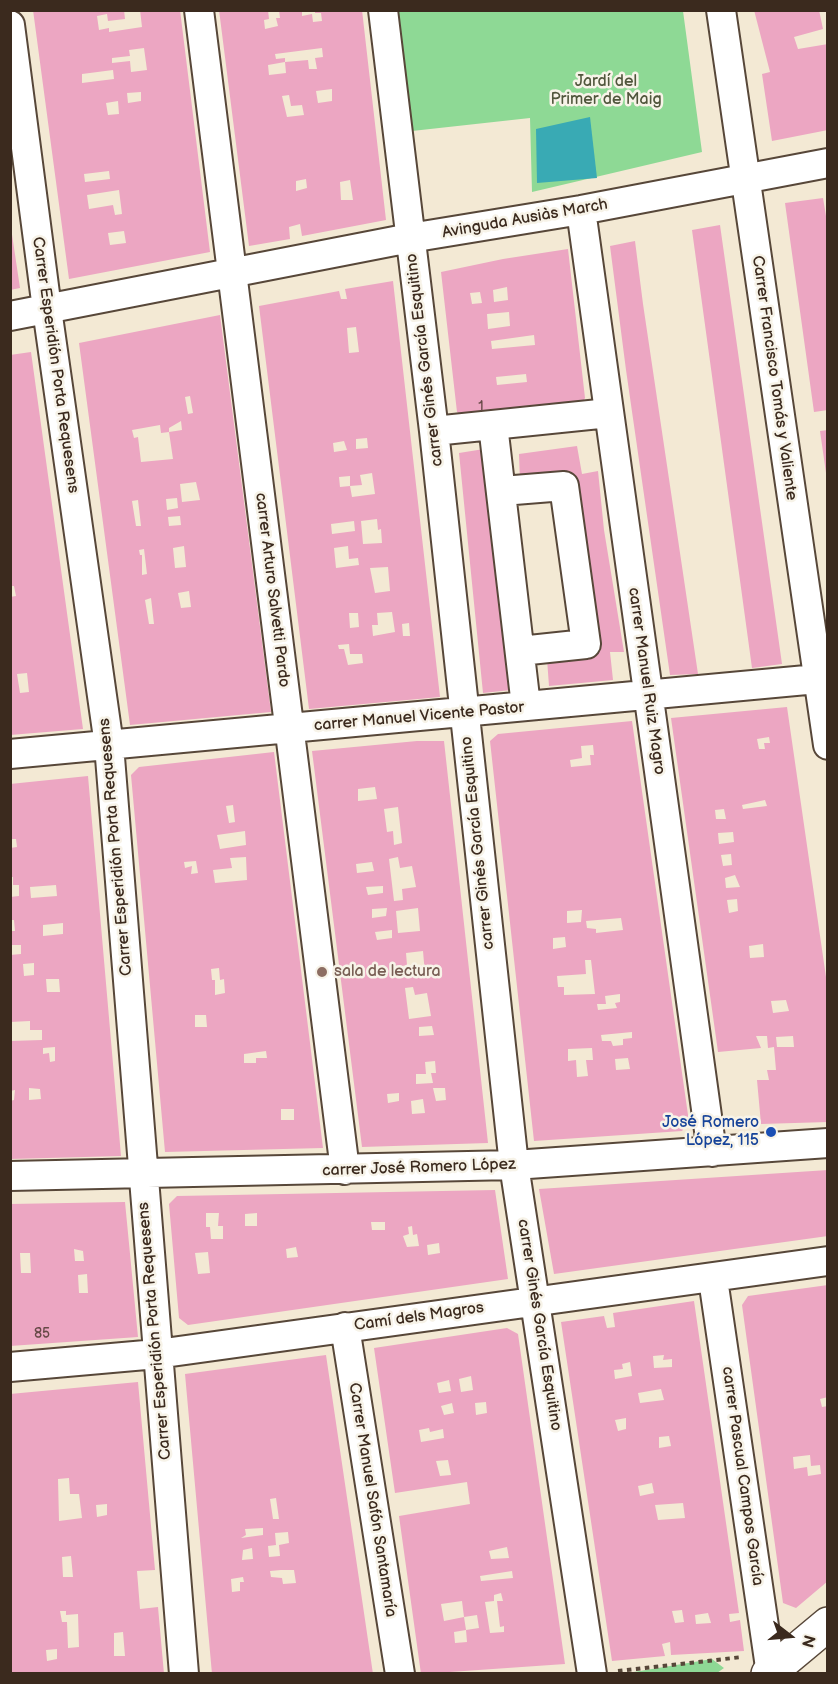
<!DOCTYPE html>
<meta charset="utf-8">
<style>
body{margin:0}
#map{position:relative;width:838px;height:1684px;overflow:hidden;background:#f3e9d4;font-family:"Balsamiq Sans",sans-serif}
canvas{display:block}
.frame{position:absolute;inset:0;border:12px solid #3b2a1e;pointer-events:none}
.north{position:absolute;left:760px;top:1606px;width:60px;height:60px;-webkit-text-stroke:4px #f7f3e8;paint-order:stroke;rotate:106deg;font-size:16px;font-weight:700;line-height:24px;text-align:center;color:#3b2a1e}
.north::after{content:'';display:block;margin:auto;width:21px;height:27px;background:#3b2a1e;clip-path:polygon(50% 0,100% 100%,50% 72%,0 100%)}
</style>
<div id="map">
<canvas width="838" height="1684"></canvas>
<div class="frame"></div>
<div class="north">N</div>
</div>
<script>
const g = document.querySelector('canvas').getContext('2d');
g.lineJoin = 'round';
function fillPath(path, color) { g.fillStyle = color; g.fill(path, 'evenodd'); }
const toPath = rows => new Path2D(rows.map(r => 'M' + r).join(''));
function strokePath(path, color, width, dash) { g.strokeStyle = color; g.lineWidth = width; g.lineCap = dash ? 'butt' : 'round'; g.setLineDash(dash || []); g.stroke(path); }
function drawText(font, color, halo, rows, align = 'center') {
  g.font = font + ' "Balsamiq Sans",sans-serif'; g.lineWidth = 5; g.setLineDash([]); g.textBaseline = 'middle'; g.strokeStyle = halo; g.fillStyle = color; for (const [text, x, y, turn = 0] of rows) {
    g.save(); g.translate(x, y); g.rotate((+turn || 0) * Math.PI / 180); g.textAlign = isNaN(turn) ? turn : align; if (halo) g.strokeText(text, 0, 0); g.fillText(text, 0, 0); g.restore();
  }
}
const green = toPath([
 [397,11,683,11,702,152,532,192,530,118,412,131],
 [712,1659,724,1668,717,1673,628,1673]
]);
const water = toPath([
 [590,117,597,178,537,183,536,129]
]);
const building = toPath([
 [33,10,124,10,125,19,108,21,107,14,97,16,99,30,109,28,109,32,142,27,140,10,180,10,210,252,69,279],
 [144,48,147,70,131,72,130,61,112,63,112,58,130,56,129,50],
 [113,70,114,79,82,83,82,74],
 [141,92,141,101,128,103,127,93],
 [118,101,119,114,108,115,106,103],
 [109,171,110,179,85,182,84,174],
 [119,190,122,214,115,215,113,205,89,209,87,195],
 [124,231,126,243,110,245,108,233],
 [219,10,268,10,269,19,264,20,265,29,278,26,276,18,280,18,279,10,302,10,302,16,312,14,313,22,322,21,321,13,315,13,315,10,362,10,386,220,302,236,300,224,289,227,290,239,249,246],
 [322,48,323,57,315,58,317,69,309,69,308,60,285,62,285,58,276,59,275,54],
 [285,62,286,73,269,75,268,65],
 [332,89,332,101,318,103,316,91],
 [289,95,291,106,302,105,304,115,287,117,282,96],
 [306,179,307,188,296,191,296,181],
 [350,180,353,200,341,200,340,182],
 [754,10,819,10,823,29,794,37,798,49,828,44,828,130,772,141,762,74,770,72],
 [823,198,828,228,828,410,814,412,785,203],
 [10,221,20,288,10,290],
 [720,225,782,664,752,668,692,230],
 [635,241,643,304,698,674,670,675,626,370,610,246],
 [568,249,585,398,581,405,466,418,457,412,441,272,503,259],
 [507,287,508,300,494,302,493,290],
 [480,292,482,303,472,304,470,293],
 [509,312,510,326,488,329,487,314],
 [534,335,535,345,492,349,491,341],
 [526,374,527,382,497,385,496,377],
 [393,281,440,697,309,709,259,306,339,291,341,299,347,299,345,289],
 [356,327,359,352,349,353,347,328],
 [367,438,368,448,356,449,356,439],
 [344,441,347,450,334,452,333,443],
 [372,473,375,494,352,497,350,486,362,485,360,475],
 [350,476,350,486,340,487,339,477],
 [377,519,378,530,381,529,382,543,363,544,361,521],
 [354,521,355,531,332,534,331,524],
 [348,546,349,559,358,558,359,565,336,568,334,548],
 [388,567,390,591,375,593,370,568],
 [392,612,395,632,373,636,372,625,378,625,377,613],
 [349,613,358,613,359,627,350,628],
 [409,623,410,636,403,636,402,624],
 [349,644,350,654,362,654,363,663,348,665,344,649,339,649,338,645],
 [220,315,271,712,130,725,79,343],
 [190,396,193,413,188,414,185,397],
 [181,421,182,430,169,432,173,459,141,462,138,437,134,438,132,430,160,425,161,433,169,432,169,428],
 [196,482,200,500,182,502,180,484],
 [177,498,178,508,167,510,166,499],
 [138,500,141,526,136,526,132,501],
 [180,516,181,525,169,526,168,517],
 [184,546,186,567,175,568,173,548],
 [144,549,147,574,142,575,142,555,140,555,139,550],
 [189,591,191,607,181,608,178,593],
 [151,598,154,624,149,624,145,600],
 [31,352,83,729,10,735,10,597,16,596,14,586,10,586,10,355],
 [27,673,29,692,20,693,17,674],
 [828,430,828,473,826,473,820,431],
 [577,446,582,474,598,471,604,530,624,652,610,652,613,680,549,686,547,659,595,654,569,476,520,482,519,454],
 [484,449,511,690,483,693,459,453],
 [787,707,828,991,828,1122,761,1124,757,1080,769,1080,767,1070,776,1070,774,1047,768,1048,767,1036,756,1036,761,1048,718,1052,671,718],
 [769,737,770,743,764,743,765,749,759,749,757,739],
 [765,800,767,806,743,809,742,805],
 [724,809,726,819,716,819,715,810],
 [733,832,734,842,719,844,718,833],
 [731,854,732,865,723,866,721,855],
 [735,875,740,887,726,888,725,878],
 [737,899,738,911,729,913,727,900],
 [763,944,764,957,750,958,749,946],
 [786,1000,789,1011,773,1013,771,1001],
 [793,1036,794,1047,777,1047,776,1037],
 [632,721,689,1122,682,1131,534,1141,490,741,498,734],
 [593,745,594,755,590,755,591,765,571,767,570,760,582,758,581,746],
 [582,910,581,922,567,923,567,911],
 [621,918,623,930,596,933,596,929,587,928,586,921],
 [565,937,566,947,553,949,553,938],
 [585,960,591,960,595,994,564,995,564,987,558,987,557,976,586,974],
 [620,994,620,1002,615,1003,617,1008,598,1010,597,1004,606,1004,605,996],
 [632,1032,632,1038,623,1039,623,1045,613,1046,611,1041,602,1041,601,1035],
 [592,1048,593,1060,586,1060,588,1076,577,1077,576,1060,568,1061,568,1049],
 [628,1058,630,1069,616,1070,615,1059],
 [417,741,444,741,488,1143,362,1147,312,751],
 [375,787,377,799,358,801,358,789],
 [398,807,402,843,394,845,393,831,387,832,384,809],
 [398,857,400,868,412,866,416,887,402,889,403,900,394,901,389,859],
 [372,862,374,871,357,873,356,864],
 [383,886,383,893,368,895,366,887],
 [387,908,386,916,372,918,372,909],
 [418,908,420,931,398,933,396,911],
 [392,930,392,938,377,940,375,932],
 [423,951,425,974,404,977,402,966,407,965,406,953],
 [413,987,415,995,427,993,431,1016,409,1019,405,988],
 [432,1026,434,1035,419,1036,419,1027],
 [435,1061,436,1073,431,1073,433,1083,416,1084,416,1074,426,1074,425,1062],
 [433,1088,445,1088,446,1100,436,1101],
 [399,1093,399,1101,388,1103,387,1094],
 [423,1099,425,1113,412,1114,411,1101],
 [274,752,323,1148,165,1152,131,775,139,767],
 [233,805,235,822,229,823,226,806],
 [245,831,246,845,220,849,217,835],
 [246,857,247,880,215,883,213,870,232,868,230,858],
 [196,861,198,873,191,874,192,866,185,868,184,862],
 [219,968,220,980,224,979,225,993,215,995,215,980,212,980,211,969],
 [195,1015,206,1015,207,1027,195,1027],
 [266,1051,267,1058,256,1058,256,1063,244,1063,244,1054],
 [281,1109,294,1109,294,1120,281,1120],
 [88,776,121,1156,10,1159,10,1101,14,1100,15,1090,10,1091,10,1041,42,1040,42,1030,30,1030,30,1021,10,1022,10,955,21,954,21,945,10,945,10,931,15,931,14,920,10,920,10,897,19,896,19,885,13,885,13,877,10,877,10,848,17,847,16,839,10,839,10,784],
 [56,885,57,896,31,898,30,887],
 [63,923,63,934,43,936,43,925],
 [34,963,34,975,24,976,23,964],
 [46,979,59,979,60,992,47,992],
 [55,1047,55,1061,50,1062,49,1053,43,1054,43,1048],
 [29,1088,40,1089,41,1099,29,1100],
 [828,1170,828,1236,554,1274,539,1189],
 [495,1190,508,1279,188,1325,179,1318,169,1204,177,1196],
 [206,1213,219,1213,218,1226,223,1226,223,1239,211,1239,210,1227,206,1227],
 [257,1213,257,1226,245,1226,245,1214],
 [371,1222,385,1222,385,1230,372,1230],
 [412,1226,413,1235,417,1234,419,1246,407,1247,403,1236,409,1234,408,1227],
 [439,1243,440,1253,428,1255,427,1245],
 [296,1247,298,1257,287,1258,286,1249],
 [208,1252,210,1273,198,1274,195,1253],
 [125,1202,138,1337,10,1346,10,1204],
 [74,1249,83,1251,84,1261,75,1261],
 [20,1253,30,1253,31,1273,21,1273],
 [87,1274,88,1293,79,1293,78,1275],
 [828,1285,828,1397,820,1399,822,1407,828,1406,828,1581,796,1608,783,1603,742,1305,748,1296],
 [810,1455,811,1466,820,1465,821,1474,808,1476,807,1467,794,1469,793,1457],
 [694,1301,739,1613,729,1614,730,1622,740,1620,744,1651,671,1655,670,1642,662,1644,665,1656,612,1661,561,1322,604,1316,607,1328,615,1327,613,1313],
 [664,1355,663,1360,672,1359,672,1367,654,1368,653,1356],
 [630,1362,632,1376,615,1379,614,1370,623,1369,622,1364],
 [661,1389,664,1400,640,1403,638,1393],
 [626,1418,626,1429,618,1431,615,1420],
 [669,1436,671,1446,659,1448,659,1437],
 [652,1483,654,1493,640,1496,638,1486],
 [683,1503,685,1518,658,1520,655,1505],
 [682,1610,684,1622,675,1623,672,1611],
 [708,1613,711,1623,696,1624,695,1615],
 [507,1328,518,1334,565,1664,421,1674,399,1516,470,1504,467,1482,395,1493,374,1348],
 [471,1376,473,1390,461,1392,459,1379],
 [449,1380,451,1391,439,1393,437,1383],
 [486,1402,487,1413,476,1415,475,1403],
 [452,1403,454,1413,444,1415,441,1406],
 [429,1428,430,1432,443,1429,444,1438,421,1442,419,1430],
 [448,1460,451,1475,440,1476,436,1461],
 [507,1547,509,1558,491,1559,489,1551],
 [512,1571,513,1578,481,1581,480,1576],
 [501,1593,503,1601,497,1601,500,1627,504,1626,504,1632,490,1633,485,1602,494,1601,494,1595],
 [462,1601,464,1617,477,1615,479,1628,466,1630,464,1617,444,1621,441,1604],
 [466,1630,467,1642,455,1643,454,1632],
 [326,1355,373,1674,212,1674,185,1374],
 [276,1498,279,1519,273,1519,270,1499],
 [263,1528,263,1535,241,1538,246,1535,245,1529],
 [288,1532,289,1543,279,1545,280,1556,269,1557,268,1546,276,1545,275,1533],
 [252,1548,253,1559,242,1560,243,1550],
 [281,1570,294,1570,296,1583,283,1584,282,1578,271,1577,270,1571],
 [243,1577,244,1582,240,1582,240,1591,232,1592,231,1579],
 [138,1382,155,1570,137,1571,140,1609,158,1607,164,1674,10,1674,10,1394],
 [69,1478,70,1494,79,1494,82,1518,59,1521,58,1479],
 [107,1504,107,1515,97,1517,96,1505],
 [71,1556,73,1577,63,1577,62,1557],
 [60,1611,66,1611,66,1615,78,1614,79,1647,68,1648,67,1622,62,1622],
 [123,1632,125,1656,114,1656,114,1633],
 [57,1649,57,1659,47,1661,46,1650]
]);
const path = toPath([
 [618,1671,742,1657]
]);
const street = toPath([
 [199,10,345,1170],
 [383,10,434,431,514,1165,592,1674],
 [721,10,828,745],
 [10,25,47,309,109,745,184,1674],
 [581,210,712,1152],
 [10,316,410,238,581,210,828,163],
 [493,425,526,706],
 [434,431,609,413],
 [502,491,564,486,586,644,520,651],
 [10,754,828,678],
 [10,1176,514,1165,828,1143],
 [713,1279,771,1674],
 [345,1327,400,1674],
 [10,1367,157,1354,828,1261]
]);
const secondary = toPath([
 [768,1674,828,1624]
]);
const markers = [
 [322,972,6,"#8d6e63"],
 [771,1132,6,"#1a4fb4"]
];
const numberNames = [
 ["1",481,407],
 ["85",42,1334]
];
const parkNames = [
 ["Jardí del",606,82],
 ["Primer de Maig",606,100]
];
const streetNames = [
 ["Avinguda Ausiàs March",525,219,-10],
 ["carrer Ginés García Esquitino",425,360,-97],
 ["Carrer Esperidión Porta Requesens",55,365,82],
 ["Carrer Francisco Tomás y Valiente",774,378,82],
 ["carrer Arturo Salvetti Pardo",272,590,83],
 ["carrer Manuel Ruiz Magro",646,681,82],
 ["carrer Manuel Vicente Pastor",419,717,-5],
 ["carrer Ginés García Esquitino",478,843,-96],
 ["Carrer Esperidión Porta Requesens",116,847,-95],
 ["carrer José Romero López",419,1168,-2],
 ["Camí dels Magros",419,1317,-8],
 ["carrer Ginés García Esquitino",539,1325,81],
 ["Carrer Esperidión Porta Requesens",155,1331,-95],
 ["carrer Pascual Campos García",742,1476,82],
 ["Carrer Manuel Safón Santamaría",372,1500,81]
];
const educationNames = [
 ["sala de lectura",334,972]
];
const transitNames = [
 ["José Romero",759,1123],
 ["López, 115",759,1141]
];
fillPath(green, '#8ed995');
fillPath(water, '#39aab4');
fillPath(building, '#eca6c2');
strokePath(street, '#574739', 32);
strokePath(secondary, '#574739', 36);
strokePath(path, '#574739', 4, [4.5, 4.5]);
strokePath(street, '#fff', 28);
strokePath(secondary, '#fff', 33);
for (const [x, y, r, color] of markers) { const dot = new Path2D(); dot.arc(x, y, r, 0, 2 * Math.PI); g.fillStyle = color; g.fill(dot); strokePath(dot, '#f7f3e8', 2); }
drawText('14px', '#674947', null, numberNames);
drawText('16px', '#50563c', '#f7f3e8', parkNames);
drawText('16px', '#3b2a1e', '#f7f3e8', streetNames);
drawText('16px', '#785e54', '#f7f3e8', educationNames, 'left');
drawText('16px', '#164399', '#f7f3e8', transitNames, 'right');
</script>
